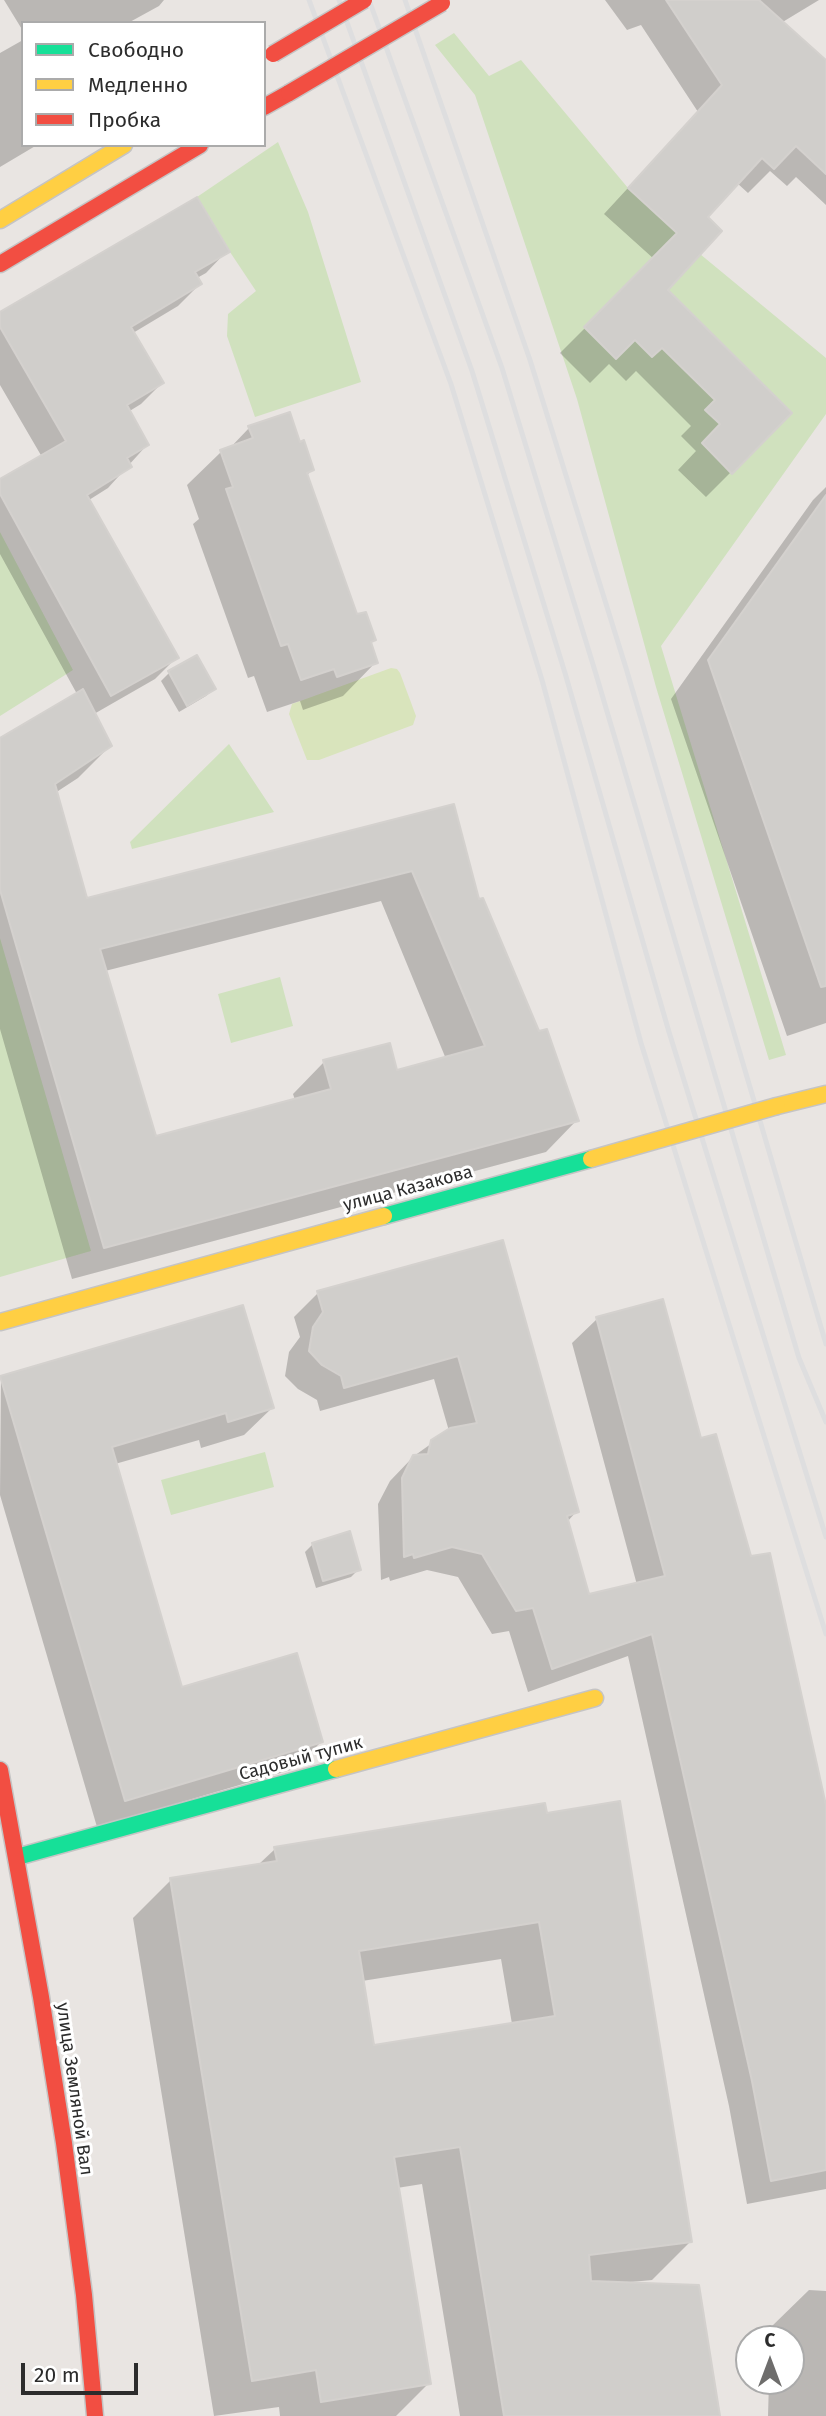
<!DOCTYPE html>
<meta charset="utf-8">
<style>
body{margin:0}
#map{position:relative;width:826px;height:2416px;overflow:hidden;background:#e9e5e2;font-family:"Fira Sans",sans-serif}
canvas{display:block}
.legend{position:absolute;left:21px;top:21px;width:245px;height:126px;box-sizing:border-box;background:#fff;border:2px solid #ababab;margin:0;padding:9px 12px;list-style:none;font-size:21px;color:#2c2c2c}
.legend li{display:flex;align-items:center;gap:14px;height:35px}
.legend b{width:35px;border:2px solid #ababab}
.north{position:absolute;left:735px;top:2325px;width:70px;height:70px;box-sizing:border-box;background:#fff;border:2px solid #ababab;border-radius:50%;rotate:0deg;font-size:19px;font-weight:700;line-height:28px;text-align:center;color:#2c2c2c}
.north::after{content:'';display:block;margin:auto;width:24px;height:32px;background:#6e6d6c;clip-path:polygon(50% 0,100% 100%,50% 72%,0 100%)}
.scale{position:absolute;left:21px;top:2363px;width:117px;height:32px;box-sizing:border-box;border:4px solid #2c2c2c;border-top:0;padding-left:9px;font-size:21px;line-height:24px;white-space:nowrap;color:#2c2c2c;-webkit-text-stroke:5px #fff;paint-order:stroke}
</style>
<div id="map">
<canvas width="826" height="2416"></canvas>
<ul class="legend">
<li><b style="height:9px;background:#16e098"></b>Свободно</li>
<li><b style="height:9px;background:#ffcf43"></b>Медленно</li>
<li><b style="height:9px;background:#f24e42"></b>Пробка</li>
</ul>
<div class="north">С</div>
<div class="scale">20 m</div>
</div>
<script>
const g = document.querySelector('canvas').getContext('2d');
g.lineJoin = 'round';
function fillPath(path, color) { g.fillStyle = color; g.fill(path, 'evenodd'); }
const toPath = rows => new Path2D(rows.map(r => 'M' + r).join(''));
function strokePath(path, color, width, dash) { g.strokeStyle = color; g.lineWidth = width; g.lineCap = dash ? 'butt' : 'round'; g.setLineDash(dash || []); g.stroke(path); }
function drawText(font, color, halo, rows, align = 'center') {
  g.font = font + ' "Fira Sans",sans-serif'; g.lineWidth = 6; g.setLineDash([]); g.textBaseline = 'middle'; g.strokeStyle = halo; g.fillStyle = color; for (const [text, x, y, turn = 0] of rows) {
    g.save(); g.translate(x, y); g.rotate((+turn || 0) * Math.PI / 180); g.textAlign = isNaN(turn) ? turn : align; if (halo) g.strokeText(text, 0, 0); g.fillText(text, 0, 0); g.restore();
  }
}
const green = toPath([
 [454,33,489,76,521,60,628,188,700,254,826,358,826,414,661,646,786,1055,769,1060,656,687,577,399,475,95,435,45],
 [644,267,792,413,733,473,702,444,720,424,705,410,715,399,662,348,652,357,635,340,616,359,584,327],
 [278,142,308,212,361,382,255,417,227,336,228,314,256,291,230,252,197,197],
 [0,532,73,670,0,716],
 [229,744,274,812,132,849,130,842],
 [0,938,91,1251,0,1277],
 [280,977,293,1026,231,1043,218,994],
 [265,1452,274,1487,171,1515,161,1480]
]);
const pitch = toPath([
 [391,668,397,669,400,673,416,716,413,725,319,760,307,760,289,714,292,704]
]);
const shadow = toPath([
 [4,0,164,0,159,6,128,23,23,23,23,31],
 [605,0,819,0,781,23,826,63,826,205,796,177,787,186,770,171,748,193,737,183,705,218,665,290,790,413,706,497,678,470,696,451,681,436,691,426,636,371,626,381,609,364,590,383,560,353,654,259,604,214,698,112,641,25,627,30],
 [23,40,23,145,37,145,0,167,0,53],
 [227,251,206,273,197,278,200,284,178,306,133,333,162,383,141,404,128,412,147,445,108,488,89,500,177,657,155,679,94,714,110,746,78,778,55,793,86,900,453,806,477,902,577,1120,546,1152,72,1279,0,1029,0,740,77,694,0,554,0,481,42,457,0,385,0,314],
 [381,901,446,1059,396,1072,324,1062,293,1094,295,1100,155,1138,105,971],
 [249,428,299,444,312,470,306,476,356,616,374,639,370,644,376,662,343,696,303,710,300,701,267,712,254,676,248,678,193,524,199,519,187,485,221,452,229,449],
 [826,487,826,1023,787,1036,671,699,813,500],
 [196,657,214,688,206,696,179,712,161,681,169,673],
 [501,1242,577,1511,567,1522,588,1597,637,1585,572,1343,597,1319,700,1440,826,1813,826,2189,747,2204,729,2106,628,1656,528,1692,509,1631,492,1634,458,1577,427,1570,390,1581,389,1577,381,1580,378,1504,390,1481,414,1456,449,1431,434,1379,320,1411,317,1400,298,1389,285,1376,289,1352,300,1337,294,1317,318,1293],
 [1,1377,272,1408,244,1435,201,1448,199,1440,115,1464,181,1689,321,1742,294,1769,97,1827,0,1495],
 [313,1544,359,1569,351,1577,316,1588,305,1552],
 [544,1805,690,2242,652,2280,631,2282,631,2284,718,2416,460,2416,422,2184,397,2188,429,2383,396,2416,280,2416,279,2407,214,2416,133,1918,171,1880,258,1865,275,1849],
 [501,1959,512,2024,373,2047,362,1981],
 [809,2290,826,2291,826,2416,768,2416,769,2381,791,2381,791,2339,770,2339,770,2328]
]);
const building = toPath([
 [666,0,759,0,826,60,826,174,796,146,774,169,762,158,708,217,722,231,668,290,792,413,732,474,702,443,720,424,705,410,715,400,662,348,652,357,635,340,616,359,584,327,677,233,628,188,722,85,666,0],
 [197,197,230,252,195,272,202,284,131,327,164,383,127,405,149,445,127,458,132,467,87,495,179,658,111,696,0,494,0,479,66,441,0,327,0,312,197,197],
 [290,412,300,442,304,440,314,470,307,473,357,614,366,612,376,640,371,642,378,663,337,677,334,669,301,680,288,644,281,646,226,489,233,487,220,450,253,438,248,426,290,412],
 [826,495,826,986,821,987,708,660,826,495],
 [197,655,216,689,187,706,168,671,197,655],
 [83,689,112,746,55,784,87,898,454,804,479,899,483,898,539,1031,547,1029,579,1121,104,1248,0,890,0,738,83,689],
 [412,871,485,1046,397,1070,390,1043,323,1060,331,1089,156,1136,100,949,412,871],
 [503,1240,579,1512,567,1516,589,1594,665,1576,596,1317,663,1299,701,1438,716,1434,751,1556,770,1553,826,1805,826,2170,771,2181,752,2081,652,1634,552,1669,533,1608,516,1611,482,1554,452,1547,414,1558,413,1554,404,1557,402,1478,413,1455,428,1454,431,1440,450,1428,477,1423,458,1356,344,1388,341,1376,322,1365,309,1351,313,1327,323,1312,317,1291,503,1240],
 [243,1305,274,1408,228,1422,226,1413,112,1447,182,1687,297,1653,323,1742,125,1801,0,1376,243,1305],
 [350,1531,361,1570,323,1581,312,1543,350,1531],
 [620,1801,692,2242,589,2255,591,2281,699,2285,720,2416,504,2416,460,2147,394,2157,431,2384,321,2402,316,2370,252,2381,170,1878,277,1861,274,1847,545,1803,547,1813,620,1801],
 [539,1922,555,2016,374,2045,359,1951,539,1922]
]);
const fast = toPath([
 [384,1216,591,1159],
 [17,1857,336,1769]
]);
const slow = toPath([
 [0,220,124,145],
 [777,1106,826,1094],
 [0,1322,384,1216],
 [336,1769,595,1698]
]);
const jam = toPath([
 [264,107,289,93],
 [0,264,200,145],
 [0,1770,41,1997,64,2143,84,2295,95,2416]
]);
const rail = toPath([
 [309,0,451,384,542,680,641,1043,826,1634],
 [339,0,472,371,565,673,669,1032,826,1537],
 [369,0,502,368,595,671,799,1358,826,1422],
 [405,0,530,360,626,668,826,1344]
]);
const slowBridge = toPath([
 [591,1159,777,1106]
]);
const jamBridge = toPath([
 [273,54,364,0],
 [289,93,442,3]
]);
const streetNames = [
 ["улица Казакова",408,1189,-15],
 ["Садовый тупик",301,1759,-15],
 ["улица Земляной Вал",74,2089,82]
];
fillPath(green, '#d0e1be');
fillPath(pitch, '#d9e4bc');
fillPath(shadow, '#0003');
fillPath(building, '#d0cecb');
strokePath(building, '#d4d1ce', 2);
strokePath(fast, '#c5c4c4', 19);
strokePath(slow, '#c5c4c4', 19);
strokePath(jam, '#c5c4c4', 19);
strokePath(fast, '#16e098', 16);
strokePath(slow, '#ffcf43', 16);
strokePath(jam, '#f24e42', 16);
strokePath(rail, '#dededf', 5);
strokePath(slowBridge, '#c5c4c4', 19, []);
strokePath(jamBridge, '#c5c4c4', 19, []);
strokePath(slowBridge, '#ffcf43', 16);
strokePath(jamBridge, '#f24e42', 16);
drawText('18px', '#2c2c2c', '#fff', streetNames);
</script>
